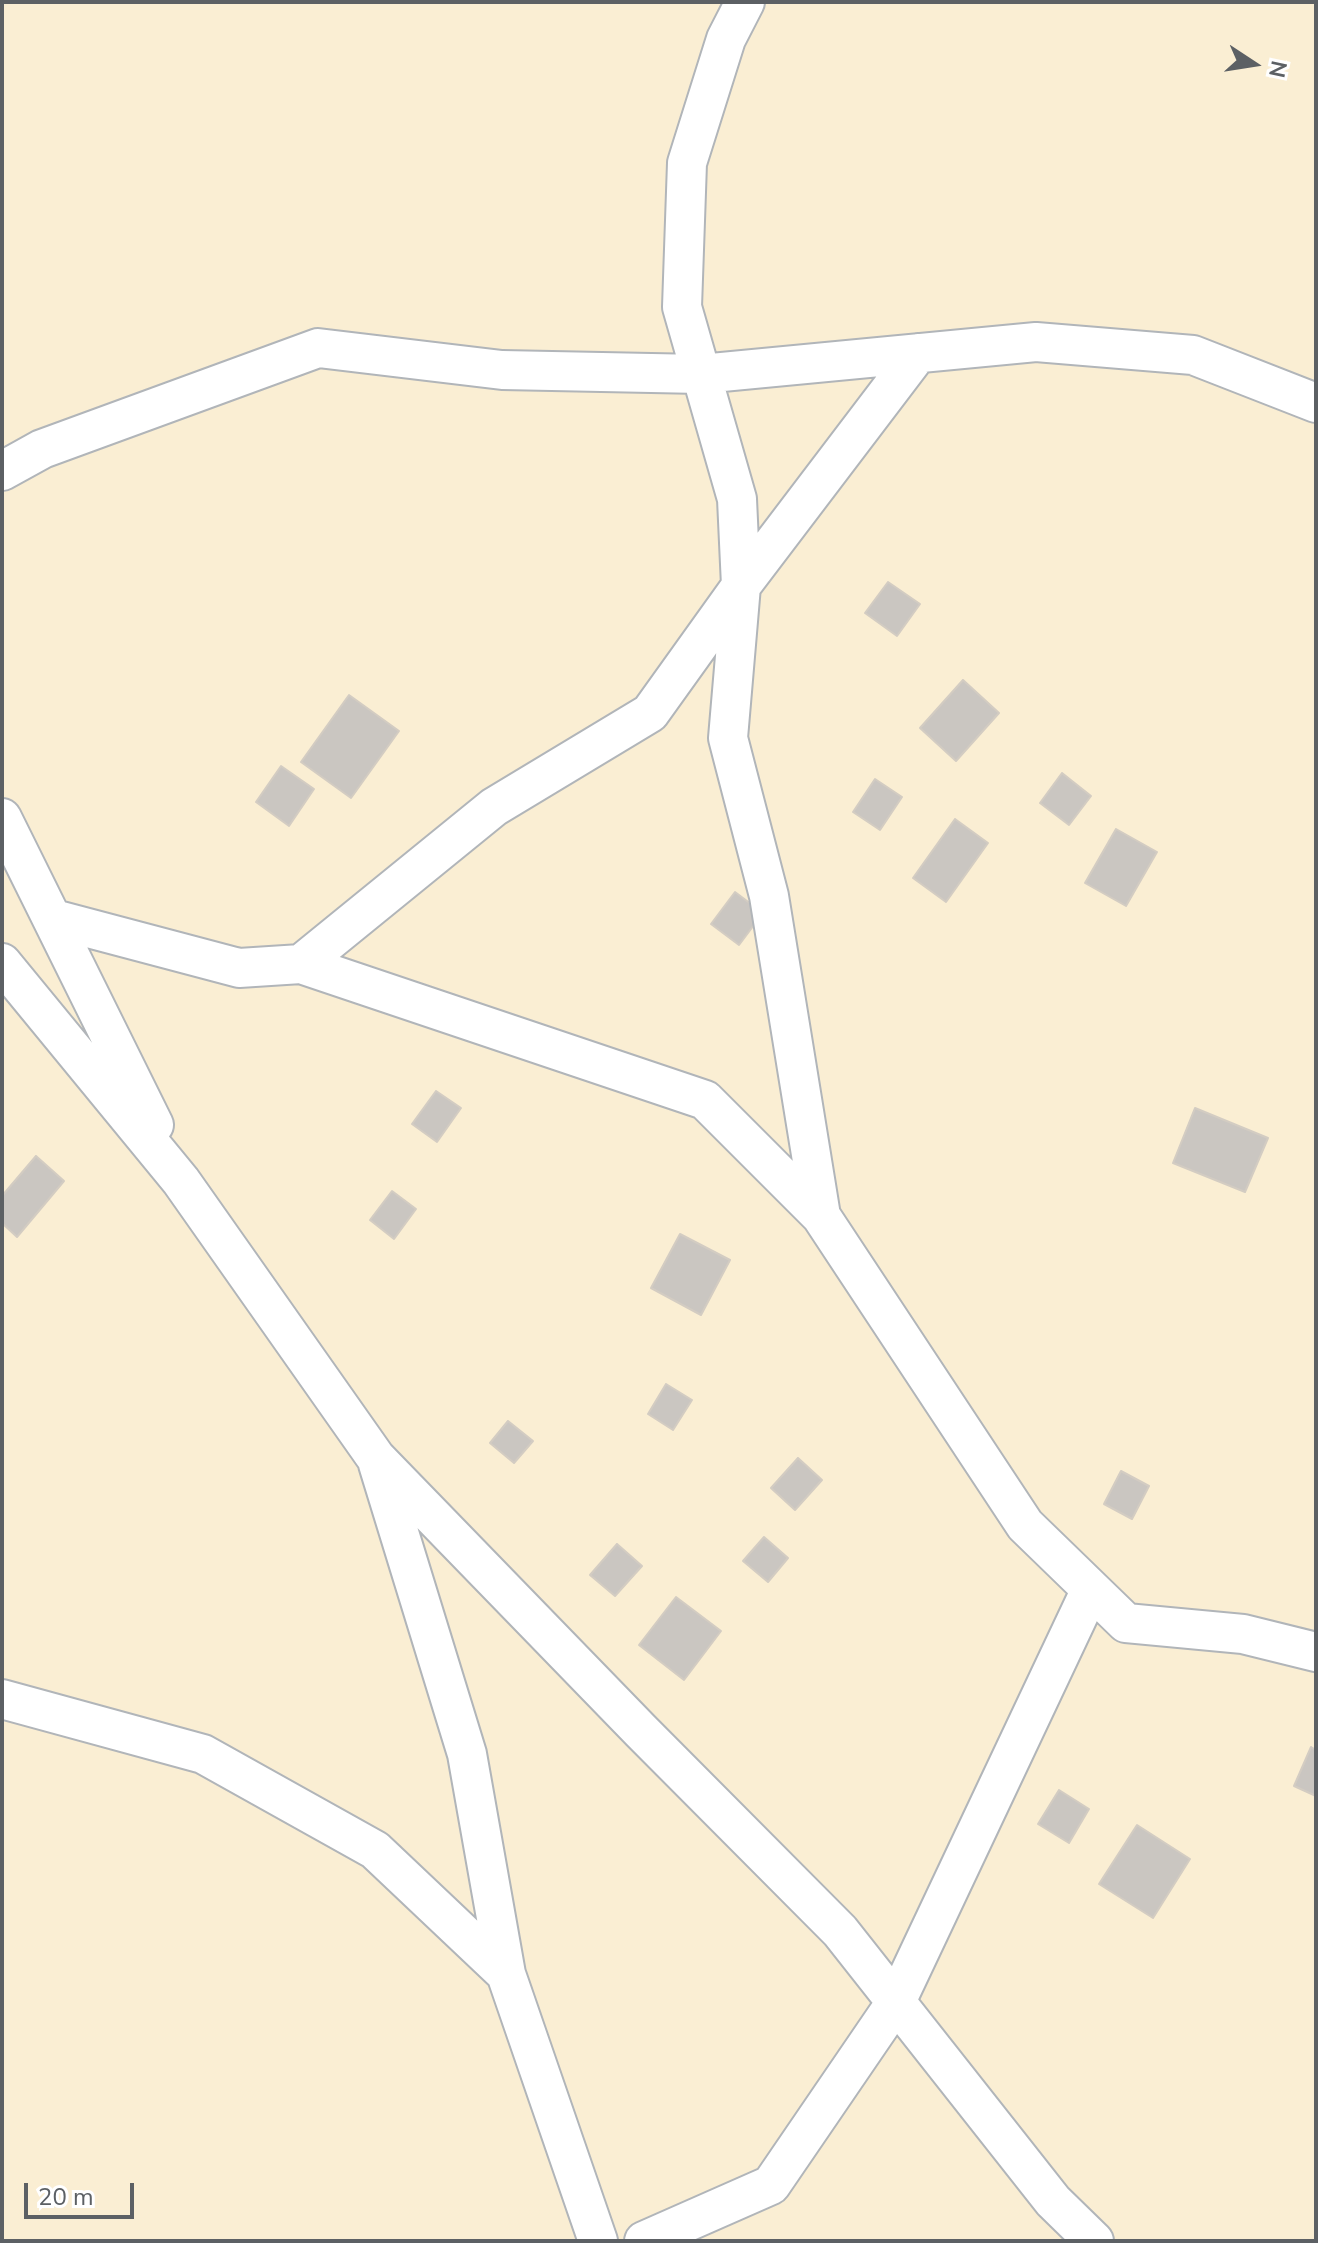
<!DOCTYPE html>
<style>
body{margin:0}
#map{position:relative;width:1318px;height:2243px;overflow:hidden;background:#eeebe4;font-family:"Nunito Sans",sans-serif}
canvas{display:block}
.frame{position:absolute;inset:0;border:4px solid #5c6064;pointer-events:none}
.north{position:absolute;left:1214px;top:24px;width:80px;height:80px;-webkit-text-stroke:6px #fff;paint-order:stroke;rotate:102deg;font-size:22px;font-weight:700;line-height:32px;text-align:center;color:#5c6064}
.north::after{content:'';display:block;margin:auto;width:28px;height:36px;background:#5c6064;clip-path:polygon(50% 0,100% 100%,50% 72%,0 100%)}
.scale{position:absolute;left:24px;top:2183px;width:110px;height:36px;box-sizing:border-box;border:4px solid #5c6064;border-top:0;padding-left:10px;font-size:24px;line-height:28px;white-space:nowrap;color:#5c6064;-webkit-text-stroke:6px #fff;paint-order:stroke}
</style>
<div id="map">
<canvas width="1318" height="2243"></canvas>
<div class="frame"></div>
<div class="north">N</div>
<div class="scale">20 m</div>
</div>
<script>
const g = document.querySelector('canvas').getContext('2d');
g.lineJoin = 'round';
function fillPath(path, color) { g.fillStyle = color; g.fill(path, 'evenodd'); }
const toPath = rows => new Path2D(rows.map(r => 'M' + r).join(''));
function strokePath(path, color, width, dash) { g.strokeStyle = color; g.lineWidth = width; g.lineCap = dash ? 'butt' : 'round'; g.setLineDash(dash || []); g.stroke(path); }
const sand = toPath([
 [2,2,1316,2,1316,2241,2,2241]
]);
const building = toPath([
 [888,582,920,604,897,636,865,613,888,582],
 [963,680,999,713,956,761,920,728,963,680],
 [349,695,399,731,351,798,301,762,349,695],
 [281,766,314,789,289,826,256,802,281,766],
 [1062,773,1091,796,1069,825,1040,803,1062,773],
 [875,779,902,797,880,830,853,812,875,779],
 [955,819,988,843,946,902,913,878,955,819],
 [1116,829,1157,852,1126,906,1085,883,1116,829],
 [735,892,763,913,739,945,711,924,735,892],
 [436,1091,461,1108,437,1142,412,1124,436,1091],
 [1195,1108,1268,1138,1245,1192,1173,1163,1195,1108],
 [36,1156,64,1181,17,1237,2,1223,2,1196,36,1156],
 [392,1191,416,1209,394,1239,370,1220,392,1191],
 [680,1234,730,1260,701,1315,651,1288,680,1234],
 [666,1384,692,1400,673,1430,648,1414,666,1384],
 [508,1421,533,1441,514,1463,490,1443,508,1421],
 [798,1458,822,1480,795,1510,771,1488,798,1458],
 [1121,1471,1149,1486,1132,1519,1104,1504,1121,1471],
 [764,1537,788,1558,768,1582,743,1561,764,1537],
 [617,1544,642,1566,615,1596,590,1575,617,1544],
 [676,1597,721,1631,684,1680,639,1645,676,1597],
 [1311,1747,1316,1750,1316,1796,1294,1786,1311,1747],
 [1059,1790,1089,1809,1069,1843,1038,1824,1059,1790],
 [1137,1825,1190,1859,1153,1918,1099,1884,1137,1825]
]);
const minor = toPath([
 [2,471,42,449,318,348,502,370,701,374,1036,342,1193,355,1316,403],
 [2,818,154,1125],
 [54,919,239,968,301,964,494,807,650,713,741,586,737,499,682,307,687,163,726,39,745,2],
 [2,963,181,1181,376,1458,641,1731,840,1931,1053,2201,1094,2241],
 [301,964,705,1100,821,1216,1025,1525,1126,1623,1243,1634,1316,1652],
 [821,1216,769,896,728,738,741,586,918,353],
 [378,1464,467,1754,506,1974,598,2241],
 [2,1699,203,1754,375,1850,506,1974],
 [644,2241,771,2185,896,2002,1091,1589]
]);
fillPath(sand, '#faeed3');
fillPath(building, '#cac6c1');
strokePath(building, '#d3ccc2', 2);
strokePath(minor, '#b1b5b9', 42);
strokePath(minor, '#fff', 38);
</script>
